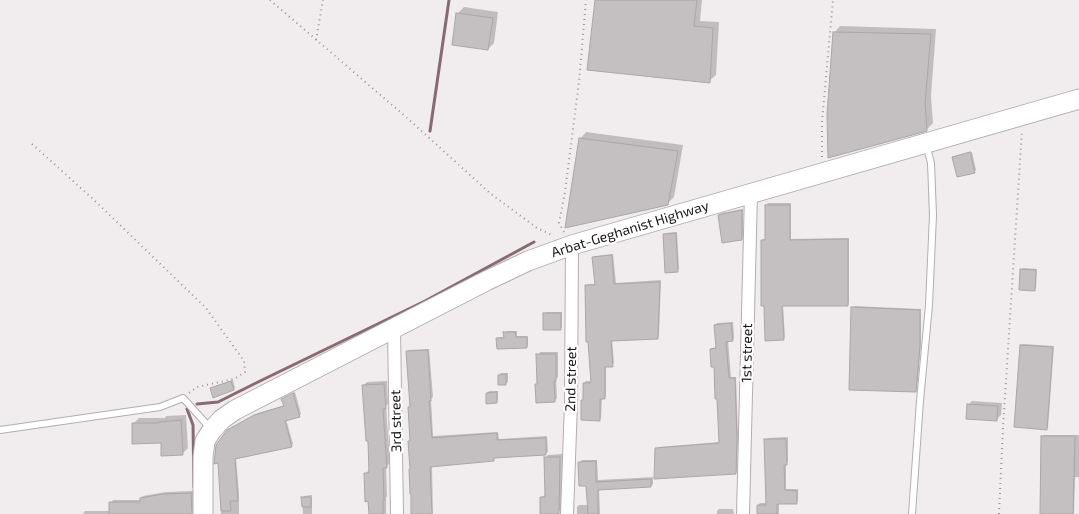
<!DOCTYPE html>
<style>
body{margin:0}
canvas{display:block;background:#f1eced}
</style>
<canvas width="1079" height="514"></canvas>
<script>
const g = document.querySelector('canvas').getContext('2d');
g.lineJoin = 'round';
function fillPath(path, color) { g.fillStyle = color; g.fill(path, 'evenodd'); }
const toPath = rows => new Path2D(rows.map(r => 'M' + r).join(''));
function strokePath(path, color, width, dash) { g.strokeStyle = color; g.lineWidth = width; g.lineCap = dash ? 'butt' : 'round'; g.setLineDash(dash || []); g.stroke(path); }
function drawText(font, color, halo, rows, align = 'center') {
  g.font = font + ' "Exo 2",sans-serif'; g.lineWidth = 4.5; g.setLineDash([]); g.textBaseline = 'middle'; g.strokeStyle = halo; g.fillStyle = color; for (const [text, x, y, turn = 0] of rows) {
    g.save(); g.translate(x, y); g.rotate((+turn || 0) * Math.PI / 180); g.textAlign = isNaN(turn) ? turn : align; if (halo) g.strokeText(text, 0, 0); g.fillText(text, 0, 0); g.restore();
  }
}
const shadow = toPath([
 [596,0,702,0,700,21,719,22,716,75,709,81],
 [464,7,498,12,494,43,488,49,457,14],
 [840,26,936,29,931,96,933,123,926,130,834,33],
 [586,132,683,145,674,197,667,204,580,139],
 [972,152,976,170,974,172,953,157,955,156],
 [768,203,791,203,791,239,849,238,849,303,847,305,783,305,785,337,784,338,762,240,764,239,766,239,766,205],
 [743,209,743,237,741,239,719,215,721,213],
 [677,232,679,269,677,271,664,235,666,233],
 [613,254,616,283,661,280,659,335,657,337,612,339,614,363,612,365,606,366,606,396,604,398,602,398,601,418,599,420,584,400,584,383,586,381,592,381,586,286,588,284,596,284,594,257,596,256],
 [1023,268,1037,269,1036,288,1034,290,1021,270],
 [854,306,921,309,921,343,917,389,915,391,853,308],
 [546,312,562,312,562,327,560,329,544,313],
 [733,322,734,338,732,340,728,340,731,377,736,377,738,435,737,471,735,473,653,478,653,484,651,486,599,489,600,514,577,514,577,507,579,505,589,505,588,484,580,462,582,460,597,460,598,480,655,477,657,449,659,447,720,442,715,365,711,349,713,348,717,347,715,325,717,323],
 [506,331,517,331,517,336,528,336,528,346,526,347,498,338,499,337,505,337,505,333],
 [1023,344,1054,346,1048,427,1047,428,1021,345],
 [429,349,433,397,431,399,433,436,498,432,499,439,547,436,548,452,546,453,495,456,494,460,432,465,433,514,413,514,409,441,411,440,409,407,411,406,407,352,409,350],
 [540,352,558,352,558,377,556,379,557,398,554,401,538,383,538,355],
 [501,373,508,373,508,382,506,384,499,375],
 [233,380,235,388,234,389,211,388,213,387],
 [387,381,388,404,386,406,390,463,386,467,387,496,386,498,386,514,370,514,366,473,369,470,369,440,363,386,367,382],
 [489,391,498,391,498,400,497,402,487,393],
 [295,392,301,414,299,416,286,419,293,444,291,446,236,458,239,494,239,514,221,514,219,461,231,428,258,413,285,405,284,398],
 [972,401,1002,403,1001,415,997,419,968,405],
 [186,415,188,448,183,453,162,442,133,424,139,418,165,418,166,416],
 [1044,435,1079,435,1079,477,1075,477,1074,514,1041,514,1042,436],
 [788,437,788,461,786,463,786,489,798,489,798,501,796,503,779,503,779,514,758,514,758,505,760,503,767,503,766,440,768,438],
 [562,454,561,510,558,512,542,497,546,494,546,457,548,455],
 [193,491,194,513,193,514,83,514,85,511,110,511,111,503,113,500,141,500,141,498,143,496,166,492],
 [312,495,312,514,303,514,302,498,304,496],
 [719,509,733,509,734,514,717,514,717,511]
]);
const stream = toPath([
 [430,131,449,0],
 [197,404,218,402,258,382,425,301,534,242],
 [187,409,193,425,194,487]
]);
const building = toPath([
 [595,0,697,0,694,26,713,28,710,83,587,70,595,0],
 [456,13,493,18,488,50,452,45,456,13],
 [833,32,931,34,925,103,927,131,828,158,827,114,833,32],
 [579,138,678,151,668,205,565,228,579,138],
 [970,152,975,173,957,177,952,157,970,152],
 [765,205,790,205,790,240,848,239,848,306,782,306,784,340,765,341,764,306,761,306,761,240,765,240,765,205],
 [742,210,742,240,722,243,718,215,742,210],
 [676,233,678,272,665,273,663,234,676,233],
 [612,255,614,284,660,282,658,339,611,341,613,367,605,367,605,399,600,399,600,421,581,420,581,400,583,400,583,383,591,383,588,342,586,342,585,285,595,285,592,257,612,255],
 [1020,269,1036,270,1035,291,1019,290,1020,269],
 [851,307,920,310,920,346,916,392,849,390,851,307],
 [543,313,561,313,561,330,543,330,543,313],
 [731,323,733,341,726,342,729,378,735,378,737,438,736,474,654,479,655,448,719,443,717,399,715,399,714,367,711,367,710,349,716,348,714,325,731,323],
 [503,332,515,332,516,337,527,337,527,348,497,349,496,338,504,338,503,332],
 [1020,345,1053,347,1047,430,1014,427,1020,345],
 [428,350,431,401,429,401,432,438,497,433,497,440,546,438,546,455,494,458,494,461,430,467,432,514,411,514,411,494,410,494,409,469,410,469,408,441,410,441,408,407,410,407,406,351,428,350],
 [536,354,556,354,556,381,554,381,555,402,536,403,535,384,537,384,536,354],
 [506,374,506,385,498,385,498,375,506,374],
 [231,381,234,390,213,398,210,388,231,381],
 [384,384,386,409,383,409,387,468,383,468,384,501,383,501,383,514,369,514,368,501,365,502,364,473,369,473,368,441,366,441,362,385,384,384],
 [497,392,497,403,486,404,486,393,497,392],
 [293,393,300,417,285,421,292,447,235,459,238,501,230,501,231,511,221,511,218,463,214,464,216,445,227,430,254,415,284,406,281,399,293,393],
 [967,404,998,406,997,421,966,419,967,404],
 [181,420,183,455,161,456,161,443,132,444,132,423,159,423,159,422,181,420],
 [1041,436,1075,436,1073,514,1040,514,1041,436],
 [764,439,786,439,787,465,784,465,785,490,797,491,797,504,777,504,777,514,757,514,757,505,766,505,764,439],
 [544,457,560,457,559,514,540,514,540,497,545,497,544,457],
 [596,461,596,482,651,479,651,487,598,490,598,514,588,514,586,486,579,486,578,462,596,461],
 [191,493,192,514,109,514,109,502,140,502,140,498,163,494,191,493],
 [301,497,311,497,311,507,302,507,301,497]
]);
const path = toPath([
 [270,0,406,117,491,194,537,228,554,236],
 [316,40,323,0],
 [32,144,93,199,206,308,244,361,245,372,234,379,197,387,189,393],
 [822,157,822,122,833,0],
 [564,232,559,223,565,192,579,82,586,0],
 [999,514,1003,428,1022,130]
]);
const service = toPath([
 [0,430,160,407,183,398,211,429],
 [912,514,920,401,929,305,933,215,931,163,926,144]
]);
const minor = toPath([
 [394,329,397,514],
 [567,514,571,403,572,245],
 [743,514,751,193]
]);
const secondary = toPath([
 [203,514,203,457,205,441,212,430,222,419,235,410,486,281,528,261,572,245,1079,99]
]);
const streetNames = [
 ["Arbat-Geghanist Highway",630,229,-17],
 ["1st street",747,353,-89],
 ["2nd street",571,379,-89],
 ["3rd street",396,421,-91]
];
fillPath(shadow, '#0003');
strokePath(stream, '#886a70', 3);
fillPath(building, '#c4bfc0');
strokePath(building, '#aba6a7', 1);
strokePath(service, '#b3aeaf', 8);
strokePath(minor, '#b3aeaf', 14);
strokePath(secondary, '#b3aeaf', 21);
strokePath(path, '#9a9697', 2, [1, 4]);
strokePath(service, '#fff', 6);
strokePath(minor, '#fff', 12);
strokePath(secondary, '#fff', 19);
drawText('14px', '#191718', '#fff', streetNames);
</script>
